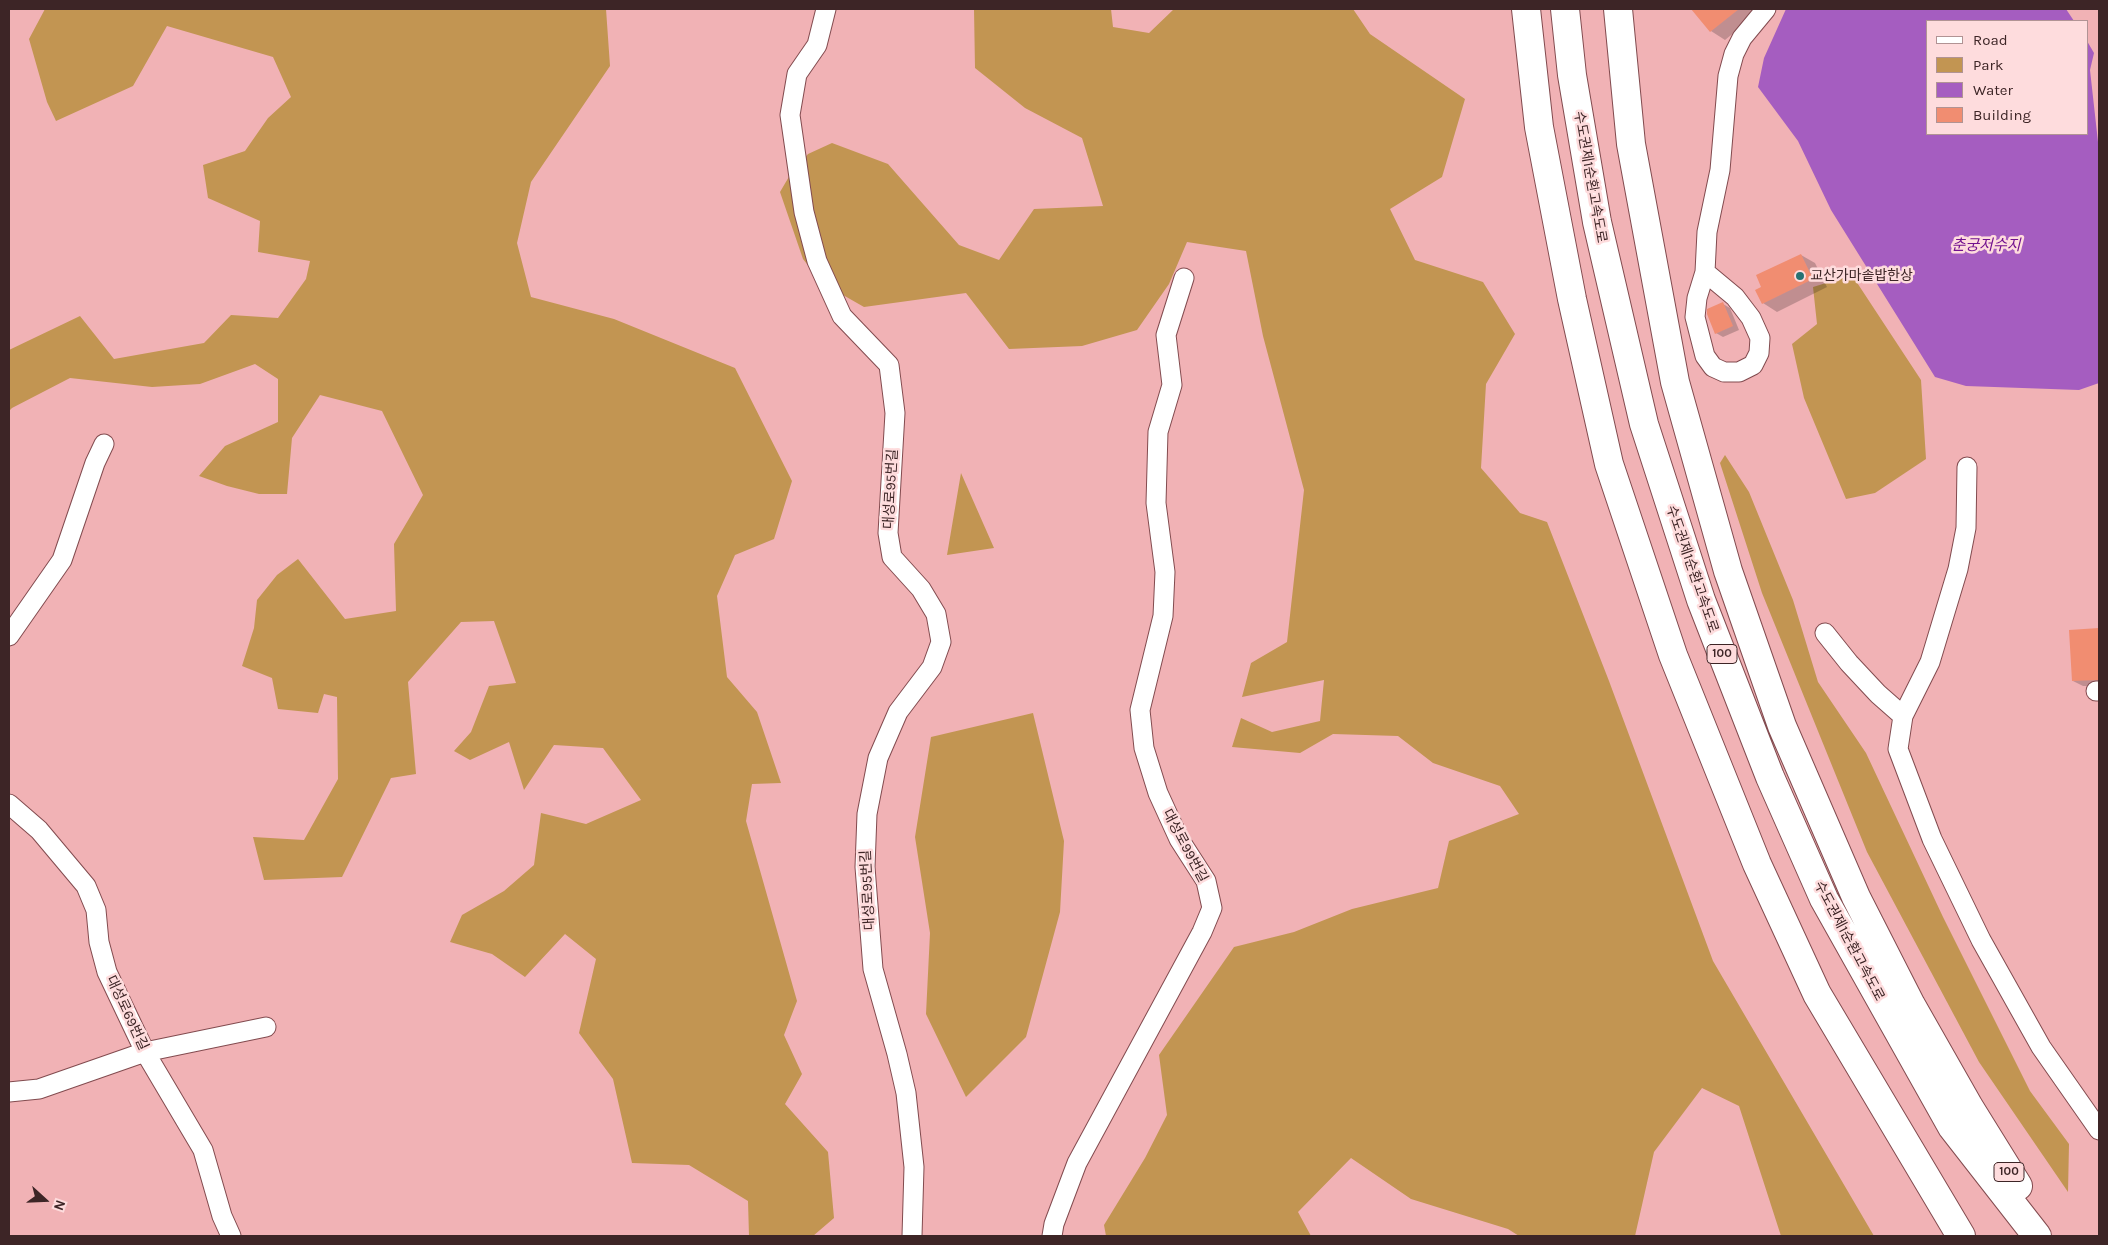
<!DOCTYPE html>
<meta charset="utf-8">
<style>
body{margin:0}
#map{position:relative;width:2108px;height:1245px;overflow:hidden;background:#f1b2b5;font-family:Karla,sans-serif}
canvas{display:block}
.frame{position:absolute;inset:0;border:10px solid #3d2526;pointer-events:none}
.legend{position:absolute;left:1926px;top:20px;width:162px;height:115px;box-sizing:border-box;background:#fedcdd;border:1px solid #b19394;margin:0;padding:6px 9px;list-style:none;font-size:15px;color:#3d2526}
.legend li{display:flex;align-items:center;gap:10px;height:25px}
.legend b{width:25px;border:1px solid #b19394}
.north{position:absolute;left:20px;top:1175px;width:50px;height:50px;-webkit-text-stroke:4px #fedcdd;paint-order:stroke;rotate:110deg;font-size:14px;font-weight:700;line-height:20px;text-align:center;color:#3d2526}
.north::after{content:'';display:block;margin:auto;width:18px;height:22px;background:#3d2526;clip-path:polygon(50% 0,100% 100%,50% 72%,0 100%)}
</style>
<div id="map">
<canvas width="2108" height="1245"></canvas>
<div class="frame"></div>
<ul class="legend">
<li><b style="height:6px;background:#fff"></b>Road</li>
<li><b style="height:14px;background:#c29552"></b>Park</li>
<li><b style="height:14px;background:#a55dc0"></b>Water</li>
<li><b style="height:14px;background:#f18d71"></b>Building</li>
</ul>
<div class="north">N</div>
</div>
<script>
const g = document.querySelector('canvas').getContext('2d');
g.lineJoin = 'round';
function fillPath(path, color) { g.fillStyle = color; g.fill(path, 'evenodd'); }
const toPath = rows => new Path2D(rows.map(r => 'M' + r).join(''));
function strokePath(path, color, width, dash) { g.strokeStyle = color; g.lineWidth = width; g.lineCap = dash ? 'butt' : 'round'; g.setLineDash(dash || []); g.stroke(path); }
function drawText(font, color, halo, rows, align = 'center') {
  g.font = font + ' Karla,"Noto Sans KR",sans-serif'; g.lineWidth = 5; g.setLineDash([]); g.textBaseline = 'middle'; g.strokeStyle = halo; g.fillStyle = color; for (const [text, x, y, turn = 0] of rows) {
    g.save(); g.translate(x, y); g.rotate((+turn || 0) * Math.PI / 180); g.textAlign = isNaN(turn) ? turn : align; if (halo) g.strokeText(text, 0, 0); g.fillText(text, 0, 0); g.restore();
  }
}
const green = toPath([
 [45,9,606,9,610,66,531,182,517,243,531,297,614,319,735,368,792,481,774,539,735,555,717,596,727,677,757,712,781,783,752,784,746,821,797,1001,784,1035,802,1074,785,1104,828,1152,834,1218,813,1236,749,1236,748,1201,689,1165,632,1163,613,1079,579,1033,596,959,565,934,525,977,492,954,450,942,462,915,504,891,534,865,541,813,586,824,641,800,603,748,554,745,524,790,509,742,470,760,454,751,471,732,489,686,516,683,494,621,461,622,408,682,416,774,391,778,342,877,264,880,253,837,304,840,338,779,337,697,324,694,318,713,278,709,272,678,242,666,254,628,257,600,277,575,298,559,345,619,396,611,394,544,423,495,382,411,320,395,292,438,287,494,259,494,227,486,199,476,225,446,278,422,278,379,255,364,200,384,152,387,70,378,12,408,9,411,9,350,80,316,114,359,204,343,231,315,278,318,306,279,310,261,258,252,260,221,208,198,203,165,245,151,268,118,291,97,273,57,167,26,133,86,56,121,47,102,29,39],
 [974,9,1111,9,1113,27,1149,33,1174,9,1353,9,1370,34,1465,99,1442,177,1390,209,1415,260,1483,282,1515,334,1486,384,1481,468,1520,513,1547,522,1609,681,1713,961,1874,1236,1781,1236,1739,1106,1702,1088,1654,1152,1635,1236,1519,1236,1508,1229,1411,1199,1351,1158,1298,1212,1311,1236,1106,1236,1104,1225,1145,1158,1167,1115,1159,1055,1234,947,1294,932,1352,909,1438,888,1449,841,1519,814,1500,786,1433,763,1398,736,1333,734,1300,753,1232,747,1241,718,1272,732,1320,721,1324,680,1242,697,1251,663,1287,642,1304,490,1263,336,1246,251,1187,242,1169,284,1137,330,1082,346,1009,349,966,293,864,307,822,283,803,259,780,192,790,175,808,154,832,143,888,164,959,245,999,260,1034,209,1103,206,1082,138,1025,108,975,68],
 [1852,275,1921,380,1926,459,1875,493,1846,499,1804,398,1792,344,1817,324,1813,287],
 [1725,455,1749,492,1793,600,1818,682,1866,753,1943,917,2030,1091,2069,1144,2068,1192,1979,1062,1867,852,1762,593,1720,463],
 [961,473,994,548,947,555],
 [1033,713,1064,841,1060,912,1026,1037,966,1097,926,1014,930,933,915,837,931,737]
]);
const water = toPath([
 [1786,9,2066,9,2074,21,1927,21,1927,134,2087,134,2087,41,2094,53,2090,70,2099,151,2099,383,2079,390,1966,386,1935,377,1831,210,1798,141,1758,87,1764,58]
]);
const shadow = toPath([
 [1692,9,1763,9,1725,40,1711,31],
 [1801,255,1815,263,1827,287,1777,312,1763,303],
 [1723,304,1730,308,1739,330,1723,337,1716,333],
 [2099,630,2099,686,2083,686,2073,681,2071,631]
]);
const building = toPath([
 [1691,9,1739,9,1710,32],
 [1801,254,1813,279,1762,304,1755,290,1761,287,1756,275],
 [1723,302,1733,326,1715,334,1707,314,1707,309],
 [2099,628,2099,680,2072,681,2069,630]
]);
const minor = toPath([
 [826,9,817,45,797,74,790,115,804,212,817,261,842,316,889,365,895,413,888,533,892,557,921,589,936,614,941,642,932,667,898,712,878,758,867,814,865,867,873,969,897,1054,906,1093,914,1167,912,1236],
 [1705,272,1735,297,1751,318,1760,338,1759,353,1753,365,1739,372,1724,372,1713,367,1705,356,1695,317,1697,298,1705,272,1707,232,1720,170,1728,76,1734,54,1742,38,1766,9],
 [1967,467,1966,528,1958,569,1930,662,1903,716,1898,749,1932,839,1981,940,2041,1047,2099,1130],
 [1825,633,1849,663,1878,694,1903,716],
 [9,636,62,560,95,463,104,444],
 [2096,691,2099,691],
 [9,804,39,830,86,886,96,910,99,942,107,972,145,1052,203,1150,222,1216,231,1236],
 [9,1092,39,1089,145,1052,266,1027],
 [1052,1236,1054,1224,1077,1163,1202,932,1212,908,1206,881,1179,839,1158,793,1144,748,1140,710,1163,616,1165,572,1156,503,1158,432,1172,385,1166,335,1184,278]
]);
const highway = toPath([
 [1526,9,1539,127,1572,299,1609,464,1673,655,1757,864,1817,994,1961,1236],
 [1565,9,1572,75,1597,222,1644,424,1701,600,1770,777,1824,899,1952,1127,2037,1236],
 [1618,9,1631,144,1675,382,1728,571,1782,726,1856,897,1911,1005,1969,1107,2018,1186]
]);
const markers = [
 [1800,276,5,"#277273"]
];
const shields = [
 [1722,654,30],
 [2009,1172,30]
];
const shieldNames = [
 ["100",1722,654],
 ["100",2009,1172]
];
const streetNames = [
 ["수도권제1순환고속도로",1590,177,80],
 ["대성로95번길",891,489,-87],
 ["수도권제1순환고속도로",1692,569,71],
 ["대성로99번길",1185,846,62],
 ["대성로95번길",868,890,-93],
 ["수도권제1순환고속도로",1849,941,62],
 ["대성로69번길",127,1013,65]
];
const poiNames = [
 ["교산가마솥밥한상",1810,276]
];
const waterNames = [
 ["춘궁저수지",1986,246]
];
fillPath(green, '#c29552');
fillPath(water, '#a55dc0');
fillPath(shadow, '#0003');
fillPath(building, '#f18d71');
strokePath(minor, '#824b4f', 21);
strokePath(highway, '#824b4f', 30);
strokePath(minor, '#fff', 19);
strokePath(highway, '#fff', 28);
for (const [x, y, r, color] of markers) { const dot = new Path2D(); dot.arc(x, y, r, 0, 2 * Math.PI); g.fillStyle = color; g.fill(dot); strokePath(dot, '#fedcdd', 2); }
for (const [x, y, w] of shields) { const box = new Path2D(); box.roundRect(x - w / 2, y - 9.5, w, 19, 4); g.fillStyle = '#fedcdd'; g.fill(box); strokePath(box, '#3d2526', 1); }
drawText('bold 12px', '#3d2526', null, shieldNames);
drawText('14px', '#3d2526', '#fedcdd', streetNames);
drawText('14px', '#3d2526', '#fedcdd', poiNames, 'left');
drawText('italic 15px', '#72108f', '#fedcdd', waterNames);
</script>
